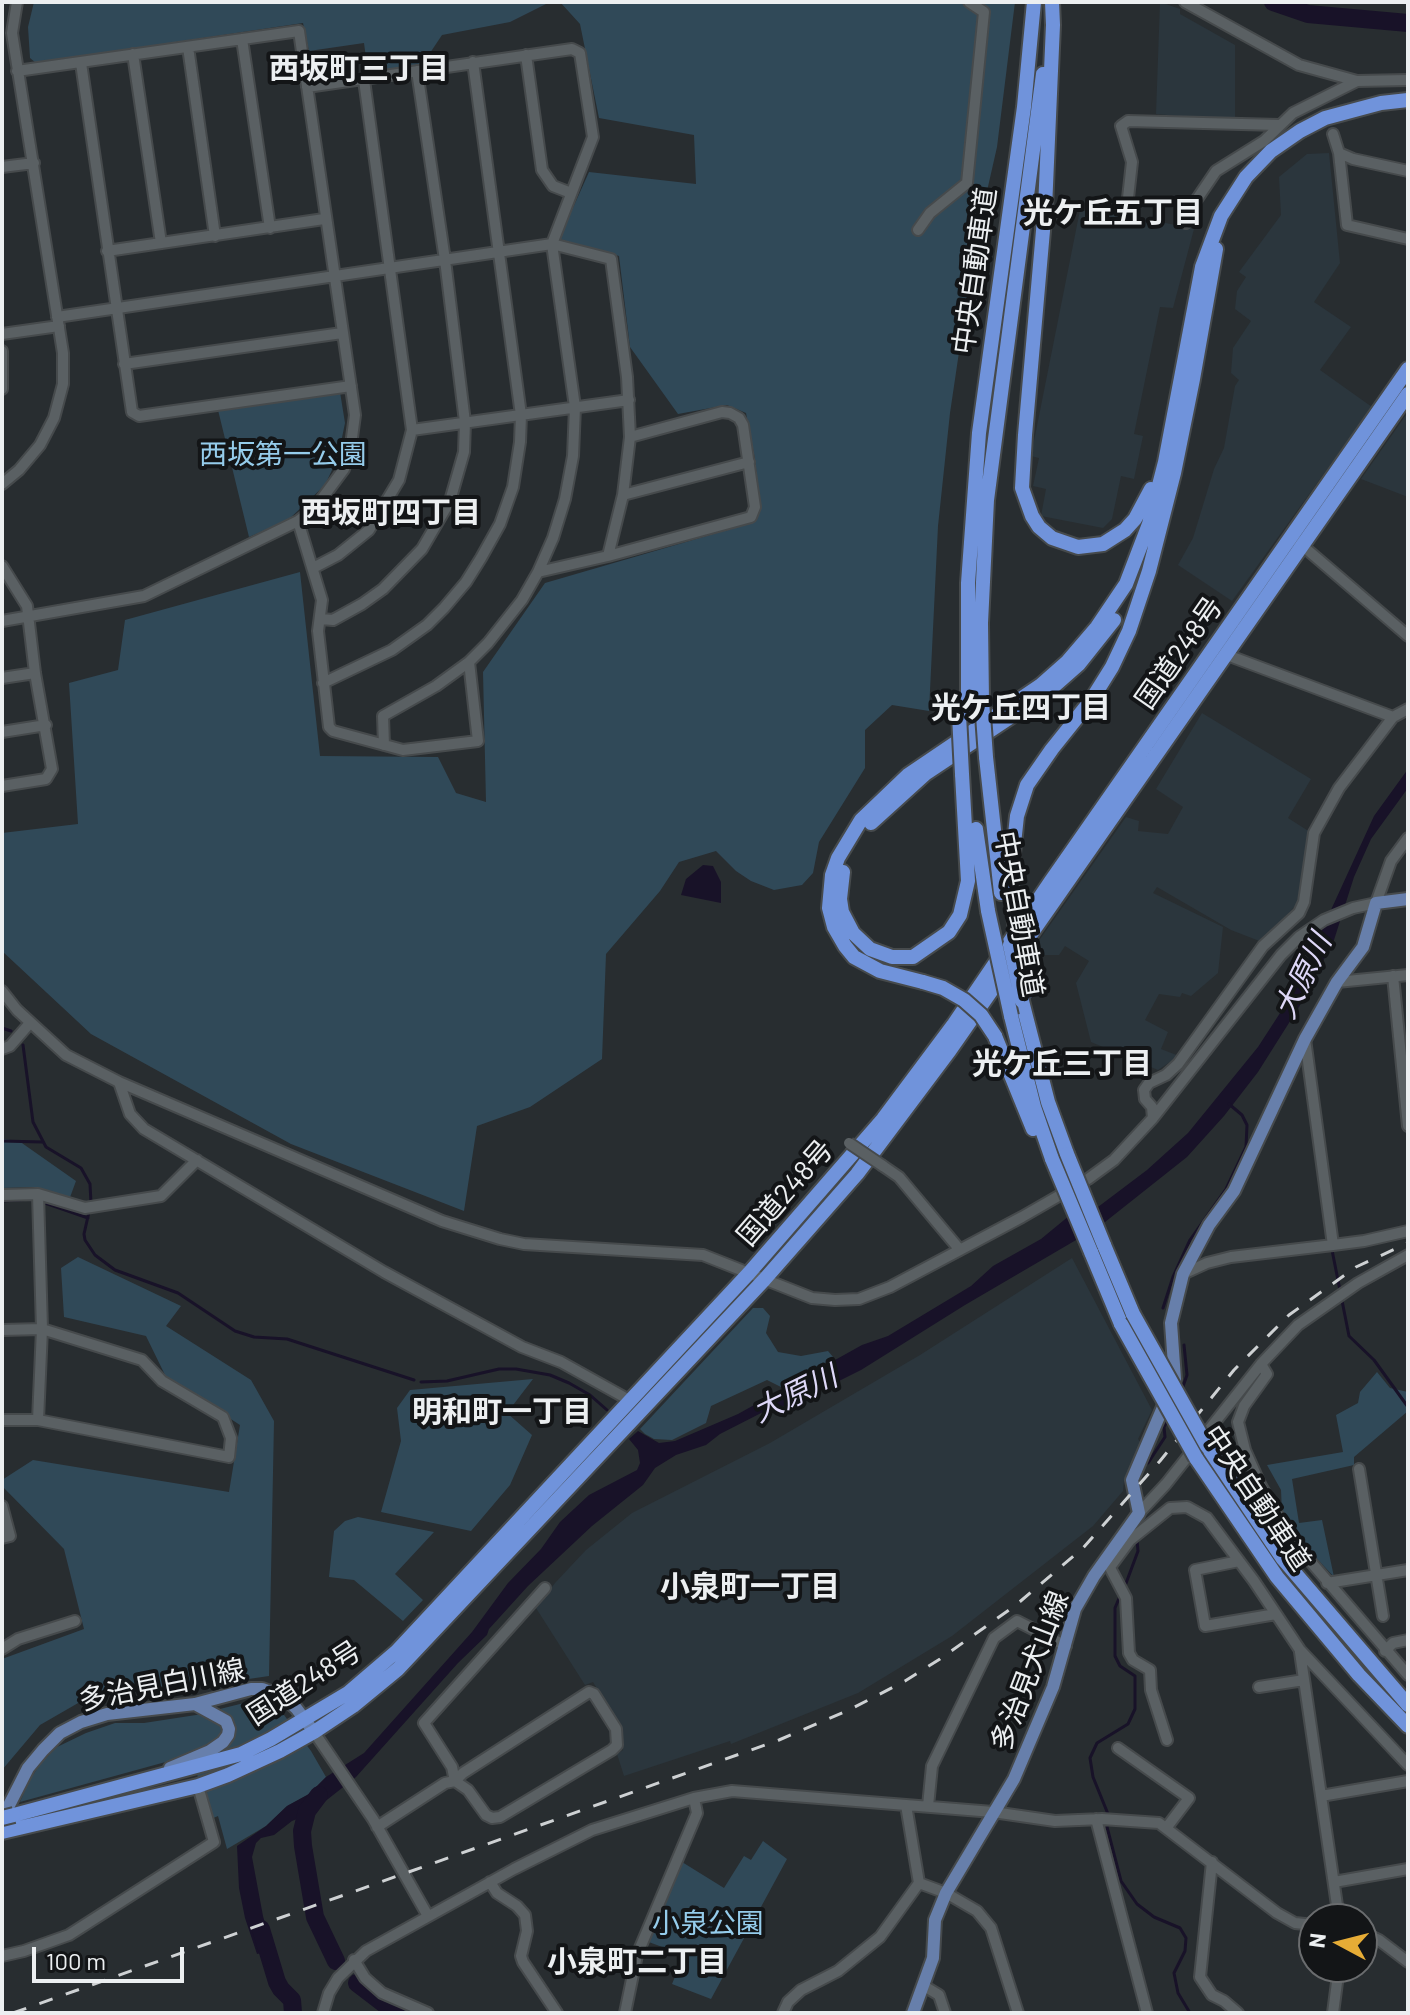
<!DOCTYPE html>
<meta charset="utf-8">
<style>
body{margin:0}
#map{position:relative;width:1410px;height:2015px;overflow:hidden;background:#282d30;font-family:Barlow,sans-serif}
canvas{display:block}
.frame{position:absolute;inset:0;border:4px solid #eceff1;pointer-events:none}
.north{position:absolute;left:1298px;top:1903px;width:80px;height:80px;box-sizing:border-box;background:#131517;border:2px solid #6a6c6e;border-radius:50%;rotate:277deg;font-size:22px;font-weight:700;line-height:32px;text-align:center;color:#eceff1}
.north::after{content:'';display:block;margin:auto;width:28px;height:36px;background:#e6ac36;clip-path:polygon(50% 0,100% 100%,50% 72%,0 100%)}
.scale{position:absolute;left:32px;top:1947px;width:152px;height:36px;box-sizing:border-box;border:4px solid #eceff1;border-top:0;padding-left:10px;font-size:24px;line-height:28px;white-space:nowrap;color:#eceff1;-webkit-text-stroke:6px #131517;paint-order:stroke}
</style>
<div id="map">
<canvas width="1410" height="2015"></canvas>
<div class="frame"></div>
<div class="north">N</div>
<div class="scale">100 m</div>
</div>
<script>
const g = document.querySelector('canvas').getContext('2d');
g.lineJoin = 'round';
function fillPath(path, color) { g.fillStyle = color; g.fill(path, 'evenodd'); }
const toPath = rows => new Path2D(rows.map(r => 'M' + r).join(''));
function strokePath(path, color, width, dash) { g.strokeStyle = color; g.lineWidth = width; g.lineCap = dash ? 'butt' : 'round'; g.setLineDash(dash || []); g.stroke(path); }
function drawText(font, color, halo, rows, align = 'center') {
  g.font = font + ' Barlow,"Noto Sans JP",sans-serif'; g.lineWidth = 8; g.setLineDash([]); g.textBaseline = 'middle'; g.strokeStyle = halo; g.fillStyle = color; for (const [text, x, y, turn = 0] of rows) {
    g.save(); g.translate(x, y); g.rotate((+turn || 0) * Math.PI / 180); g.textAlign = isNaN(turn) ? turn : align; if (halo) g.strokeText(text, 0, 0); g.fillText(text, 0, 0); g.restore();
  }
}
const built = toPath([
 [1160,2,1180,9,1180,14,1235,45,1235,121,1156,114],
 [1329,153,1340,263,1314,302,1351,327,1320,370,1372,407,1232,601,1178,565,1193,538,1214,469,1224,448,1235,386,1239,380,1231,373,1233,348,1251,321,1235,309,1237,291,1246,277,1239,272,1281,215,1279,177,1307,154],
 [1080,210,1098,214,1104,210,1194,229,1173,308,1160,307,1134,434,1143,436,1134,479,1121,476,1112,519,1103,528,1041,516,1046,489,1033,486,1039,458,1031,456],
 [1408,412,1408,497,1361,479],
 [1202,713,1311,779,1288,818,1310,832,1297,904,1262,942,1231,930,1157,887,1153,893,1223,927,1218,973,1191,996,1182,993,1180,997,1159,994,1145,1020,1168,1032,1161,1049,1179,1056,1158,1070,1091,1042,1076,983,1089,961,1065,946,1059,955,1036,955,1033,949,1126,817,1139,821,1138,831,1168,834,1183,807,1156,789],
 [1072,1258,1152,1410,1138,1439,1141,1443,1124,1480,1123,1491,1093,1526,952,1636,858,1693,731,1744,730,1741,624,1776,617,1754,623,1750,622,1730,593,1682,585,1685,536,1608,555,1583,586,1550,632,1513,770,1443,920,1355]
]);
const green = toPath([
 [34,2,550,2,510,22,442,35,422,65,368,73,364,43,309,51,303,23,36,63,30,58,28,27],
 [560,2,1015,2,997,147,975,244,950,413,938,526,929,711,892,705,865,730,865,768,819,842,813,873,802,885,774,890,751,881,736,871,716,851,679,862,660,891,606,954,602,1059,530,1107,477,1126,464,1211,291,1144,91,1034,2,951,2,833,78,824,69,683,118,670,125,620,300,572,320,756,438,757,456,793,486,802,483,672,545,583,751,523,760,506,755,459,746,413,727,405,678,414,630,347,619,256,559,239,589,172,696,184,694,135,599,118,580,24],
 [340,392,345,423,338,457,325,485,287,521,249,537,218,410],
 [2,1139,19,1141,76,1181,69,1200,33,1187,2,1188],
 [78,1257,181,1306,166,1326,251,1380,274,1421,269,1676,235,1681,99,1691,40,1725,2,1770,2,1659,84,1629,64,1549,2,1486,2,1480,33,1460,229,1492,240,1425,166,1377,146,1336,64,1317,61,1268],
 [753,1308,763,1308,770,1316,766,1333,778,1352,801,1356,828,1351,834,1358,781,1387,767,1380,711,1406,706,1423,672,1440,654,1439,645,1434,640,1429],
 [1377,1372,1390,1388,1408,1392,1408,1411,1354,1457,1354,1465,1292,1479,1299,1523,1322,1520,1334,1577,1293,1533,1282,1513,1281,1490,1267,1465,1343,1452,1336,1415,1358,1403,1360,1392],
 [533,1379,507,1413,532,1435,510,1485,471,1531,381,1512,401,1441,397,1408,410,1390],
 [358,1517,434,1532,395,1574,423,1600,403,1621,354,1580,329,1577,334,1531,345,1521],
 [244,1703,266,1705,284,1715,311,1751,326,1777,309,1794,287,1806,266,1826,227,1849,218,1816,211,1819,191,1755,20,1802,29,1781,41,1763,57,1747,86,1733,115,1723,144,1723,196,1715],
 [763,1841,787,1859,711,1999,672,1984,684,1955,646,1941,682,1862,724,1888,744,1856,751,1860]
]);
const water = toPath([
 [1408,769,1408,788,1371,839,1354,877,1334,940,1299,1007,1258,1072,1224,1116,1187,1157,1100,1226,965,1305,861,1370,793,1404,769,1409,720,1434,706,1445,676,1455,655,1468,643,1485,592,1526,528,1586,489,1629,487,1635,458,1663,356,1777,309,1814,292,1821,274,1835,261,1838,256,1843,252,1857,263,1916,272,1950,257,1954,245,1918,239,1888,237,1846,266,1826,287,1806,309,1794,326,1777,364,1753,472,1632,508,1583,541,1549,560,1522,589,1495,637,1470,640,1463,638,1450,629,1439,638,1431,659,1443,675,1441,738,1414,862,1345,888,1336,971,1286,993,1266,1041,1239,1075,1211,1098,1207,1147,1170,1188,1133,1258,1047,1282,1010,1303,971,1374,816],
 [703,865,713,866,721,882,721,903,681,895,686,879]
]);
const stream = toPath([
 [2,1028,11,1031],
 [23,1045,33,1122,46,1147,81,1168,90,1184,91,1203],
 [2,1141,42,1142],
 [2,1201,33,1199],
 [45,1203,88,1218],
 [89,1212,84,1234,85,1240,95,1255,115,1270,178,1293,235,1331,254,1337,287,1339,414,1380],
 [1332,1250,1349,1336,1374,1360,1408,1407],
 [1163,1308,1173,1277,1190,1240,1226,1189,1246,1147,1247,1125,1242,1115,1229,1104],
 [421,1382,447,1381,499,1369,516,1369,550,1375,569,1383,590,1395,607,1410],
 [1181,1392,1187,1375,1184,1345],
 [1148,1463,1165,1437,1164,1427,1169,1417],
 [1125,1586,1138,1551,1137,1540],
 [1120,1596,1115,1608,1115,1656,1120,1666,1135,1676,1135,1709,1128,1724,1097,1743,1090,1758,1093,1777,1108,1814,1107,1827,1121,1881,1137,1904,1154,1917,1180,1928,1186,1938,1185,1951,1174,1973,1178,1993,1190,2013]
]);
const river = toPath([
 [1273,2,1308,14,1408,23],
 [319,1795,307,1811,302,1831,303,1846,315,1917,336,1961],
 [261,1929,277,1982,281,1989,292,2000,293,2013],
 [357,1983,396,2013]
]);
const minor = toPath([
 [1185,2,1299,65,1357,81,1408,80],
 [242,39,270,228],
 [188,47,215,236],
 [133,54,161,243],
 [526,55,542,170,553,186,571,193],
 [81,63,132,412,139,416,351,386],
 [307,87,572,49,580,53,593,137,552,244,575,407,573,456,565,499,553,538,538,572,522,600,488,643,469,662,436,686,383,716,384,745],
 [1333,134,1339,153,1353,159,1408,171],
 [1339,153,1347,225,1408,239],
 [2,167,34,163],
 [1127,207,1132,162,1121,126,1128,121,1279,125],
 [1186,223,1195,202,1216,171,1264,141,1293,113,1357,81],
 [918,230,930,213,967,183,984,12,969,2],
 [107,251,324,219],
 [57,317,552,244,611,259,627,377,630,437,623,495,608,556],
 [2,334,59,326],
 [2,351,2,389],
 [124,364,342,333],
 [412,430,629,400],
 [2,484,19,470,40,445,54,418,63,384,63,353,12,33,17,2],
 [623,495,749,462],
 [298,521,322,600,318,631,329,727,333,731,403,750,478,741,469,662],
 [1297,541,1408,636],
 [2,566,27,606,35,673,52,769,46,779,2,786],
 [313,568,338,555,369,530,399,480,412,430,364,80],
 [538,572,608,556,751,517,755,507,743,425,739,418,730,413,722,412,630,437],
 [321,619,333,620,362,604,383,589,422,549,450,501,464,452,465,422,445,260,417,71],
 [2,621,144,596,298,521,315,508,344,469,351,445,355,415,299,31,17,71],
 [1227,655,1393,717],
 [2,678,35,673],
 [323,683,392,650,427,625,444,608,466,582,481,558,500,524,513,487,520,442,521,415,473,62],
 [2,732,46,725],
 [1393,976,1408,1126],
 [1337,982,1408,975],
 [2,991,17,1010,66,1055,119,1082,442,1221,500,1239,524,1244,703,1255,812,1298,835,1300,859,1299,890,1287,1022,1217,1088,1179,1114,1160,1153,1118,1281,955,1299,937,1324,920,1353,908,1376,903,1391,861,1408,838],
 [2,1049,10,1046,30,1023],
 [119,1082,130,1114,144,1129,384,1272,522,1347,561,1362,631,1401],
 [1153,1118,1152,1107,1145,1099,1144,1090,1149,1083,1166,1075,1178,1064,1263,946,1299,913,1304,902,1314,833,1339,788,1393,717,1408,709],
 [883,1166,899,1177,960,1250],
 [38,1194,85,1208,161,1196,197,1160],
 [2,1195,38,1194,42,1329,38,1420],
 [1333,1245,1364,1241,1408,1231],
 [1183,1274,1207,1263,1231,1257,1333,1245,1305,1039],
 [2,1330,42,1329,142,1360,162,1381,223,1417,231,1438,229,1457,38,1420,2,1420],
 [1261,1364,1267,1374,1244,1406,1238,1422,1245,1450,1261,1486,1292,1540,1408,1675],
 [1359,1469,1383,1616],
 [2,1506,10,1536,2,1538],
 [1139,1513,1166,1484,1261,1364,1298,1325,1358,1283,1408,1255],
 [1239,1561,1195,1570,1205,1626,1276,1614],
 [1108,1564,1126,1598,1129,1653,1133,1660,1150,1670,1151,1690,1167,1740],
 [1110,1567,1130,1540,1170,1508,1187,1507,1207,1518,1254,1581,1300,1650,1408,1765],
 [1327,1583,1408,1570],
 [2,1649,18,1639,75,1621],
 [1385,1651,1393,1643,1408,1640],
 [1300,1652,1339,1919],
 [1259,1687,1304,1680],
 [314,1732,373,1819,428,1916],
 [1118,1748,1189,1798,1167,1827],
 [455,1781,452,1767,424,1723,545,1588],
 [1321,1796,1408,1781],
 [906,1805,919,1883],
 [928,1806,932,1766,994,1638,1017,1621,1066,1646],
 [1096,1819,1147,2013],
 [377,1827,445,1783,455,1781,468,1790,486,1815,492,1818,500,1817,612,1750,617,1745,616,1729,594,1694,589,1692,463,1773,455,1781],
 [1212,1862,1200,1977,1212,1995,1224,2001,1238,2013],
 [490,1882,497,1893,517,1906,525,1915,527,1931,521,1956,523,1962,557,2013],
 [1334,1882,1408,1869],
 [1362,1932,1379,1940,1408,1962],
 [2,1956,24,1951,69,1935,214,1842,198,1786],
 [354,1960,365,1978,382,1993,428,2013],
 [924,1986,939,1995,945,2013],
 [323,2013,329,1993,338,1978,366,1951,514,1869,592,1830,694,1798,732,1791,993,1812,1055,1821,1102,1819,1159,1823,1277,1913,1295,1923,1314,1925],
 [625,2013,637,1955,697,1813,694,1798],
 [783,2013,788,2002,801,1990,838,1971,880,1937,919,1883,946,1893,977,1911,991,1928,1018,2013],
 [1333,2013,1339,1967]
]);
const major = toPath([
 [170,1768,210,1751,223,1742,228,1735,229,1729,226,1721,195,1704],
 [2,1819,28,1768,43,1750,60,1733,81,1722,107,1714,195,1704,251,1689,262,1689,284,1697,296,1708,314,1732],
 [913,2013,933,1958,935,1920,946,1893,1014,1779,1053,1687,1075,1609,1094,1576,1139,1513,1132,1480,1175,1379,1171,1323,1183,1274,1209,1225,1234,1191,1305,1039,1337,982,1363,947,1376,903,1408,899]
]);
const highway = toPath([
 [1052,2,1053,25,1045,208,1025,435,1022,488,1032,516,1039,527,1052,538,1078,547,1103,544,1125,530,1135,519,1151,489],
 [982,701,981,623,987,500,1043,74],
 [968,710,968,583,979,433,1024,107,1034,2],
 [986,757,1001,893],
 [871,823,925,774,1045,694,1079,664,1114,620],
 [976,829,988,911],
 [843,872,840,899,842,912,853,933,870,949,892,957,913,957,949,932,960,915,968,881,962,774],
 [1010,881,1017,816,1027,785,1052,749,1092,699,1112,667,1129,631,1149,571,1174,473,1193,379,1216,249],
 [923,982,880,971,854,957,845,946,834,927,829,908,832,875,838,858,861,820,908,775,1041,685,1067,662,1097,627,1126,584,1149,524,1165,462,1202,267,1221,216,1246,177,1271,151,1300,131,1325,118,1381,103,1408,100],
 [1022,1001,1048,1102,1067,1154],
 [1011,1016,1034,1107,1052,1159],
 [995,1036,1033,1129],
 [1104,1245,1133,1314],
 [1091,1252,1121,1324],
 [1207,1446,1283,1559,1408,1705],
 [1196,1458,1277,1577,1359,1675,1408,1726],
 [14,1815,241,1754,271,1739,348,1693,397,1651,749,1273,883,1119,954,1024,1051,881,1408,369],
 [2,1832,198,1786,228,1775,280,1751,314,1732,353,1706,398,1669,764,1280,857,1174,950,1050,1408,394]
]);
const rail = toPath([
 [13,2013,779,1740,849,1710,905,1681,940,1659,1016,1605,1083,1548,1160,1461,1234,1370,1289,1315,1356,1267,1408,1243]
]);
const minorBridge = toPath([
 [849,1143,883,1166]
]);
const highwayBridge = toPath([
 [982,701,986,757],
 [959,715,962,774],
 [1010,881,1015,923,1029,991],
 [988,911,1011,1016],
 [1010,945,1022,1001],
 [923,982,943,988,964,1000,981,1015,995,1036],
 [1067,1154,1104,1245],
 [1052,1159,1091,1252],
 [1133,1314,1207,1446],
 [1121,1324,1196,1458],
 [2,1818,14,1815]
]);
const streetNames = [
 ["中央自動車道",975,271,-82],
 ["国道248号",1179,653,-55],
 ["中央自動車道",1019,914,80],
 ["国道248号",785,1193,-49],
 ["中央自動車道",1257,1498,56],
 ["多治見犬山線",1030,1671,-69],
 ["国道248号",304,1683,-33],
 ["多治見白川線",162,1685,-11]
];
const parkNames = [
 ["西坂第一公園",283,455],
 ["小泉公園",708,1924]
];
const neighbourhoodNames = [
 ["西坂町三丁目",359,69],
 ["光ケ丘五丁目",1113,213],
 ["西坂町四丁目",391,513],
 ["光ケ丘四丁目",1021,708],
 ["光ケ丘三丁目",1062,1064],
 ["明和町一丁目",502,1412],
 ["小泉町一丁目",750,1587],
 ["小泉町二丁目",637,1962]
];
const waterNames = [
 ["大原川",1303,976,-64],
 ["大原川",795,1394,-26]
];
fillPath(built, '#2b363d');
fillPath(green, '#304958');
fillPath(water, '#181228');
strokePath(stream, '#181228', 3);
strokePath(river, '#181228', 18);
strokePath(minor, '#464a4c', 14);
strokePath(major, '#464a4c', 16);
strokePath(highway, '#464a4c', 18);
strokePath(minor, '#5a6063', 10);
strokePath(major, '#677fab', 12);
strokePath(highway, '#7093db', 14);
strokePath(rail, '#ced1d3', 3, [14, 14]);
strokePath(minorBridge, '#464a4c', 14, []);
strokePath(highwayBridge, '#464a4c', 18, []);
strokePath(minorBridge, '#5a6063', 10);
strokePath(highwayBridge, '#7093db', 14);
drawText('28px', '#eceff1', '#131517', streetNames);
drawText('28px', '#95cceb', '#131517', parkNames);
drawText('bold 30px', '#eceff1', '#131517', neighbourhoodNames);
drawText('italic 30px', '#ded8f8', '#131517', waterNames);
</script>
